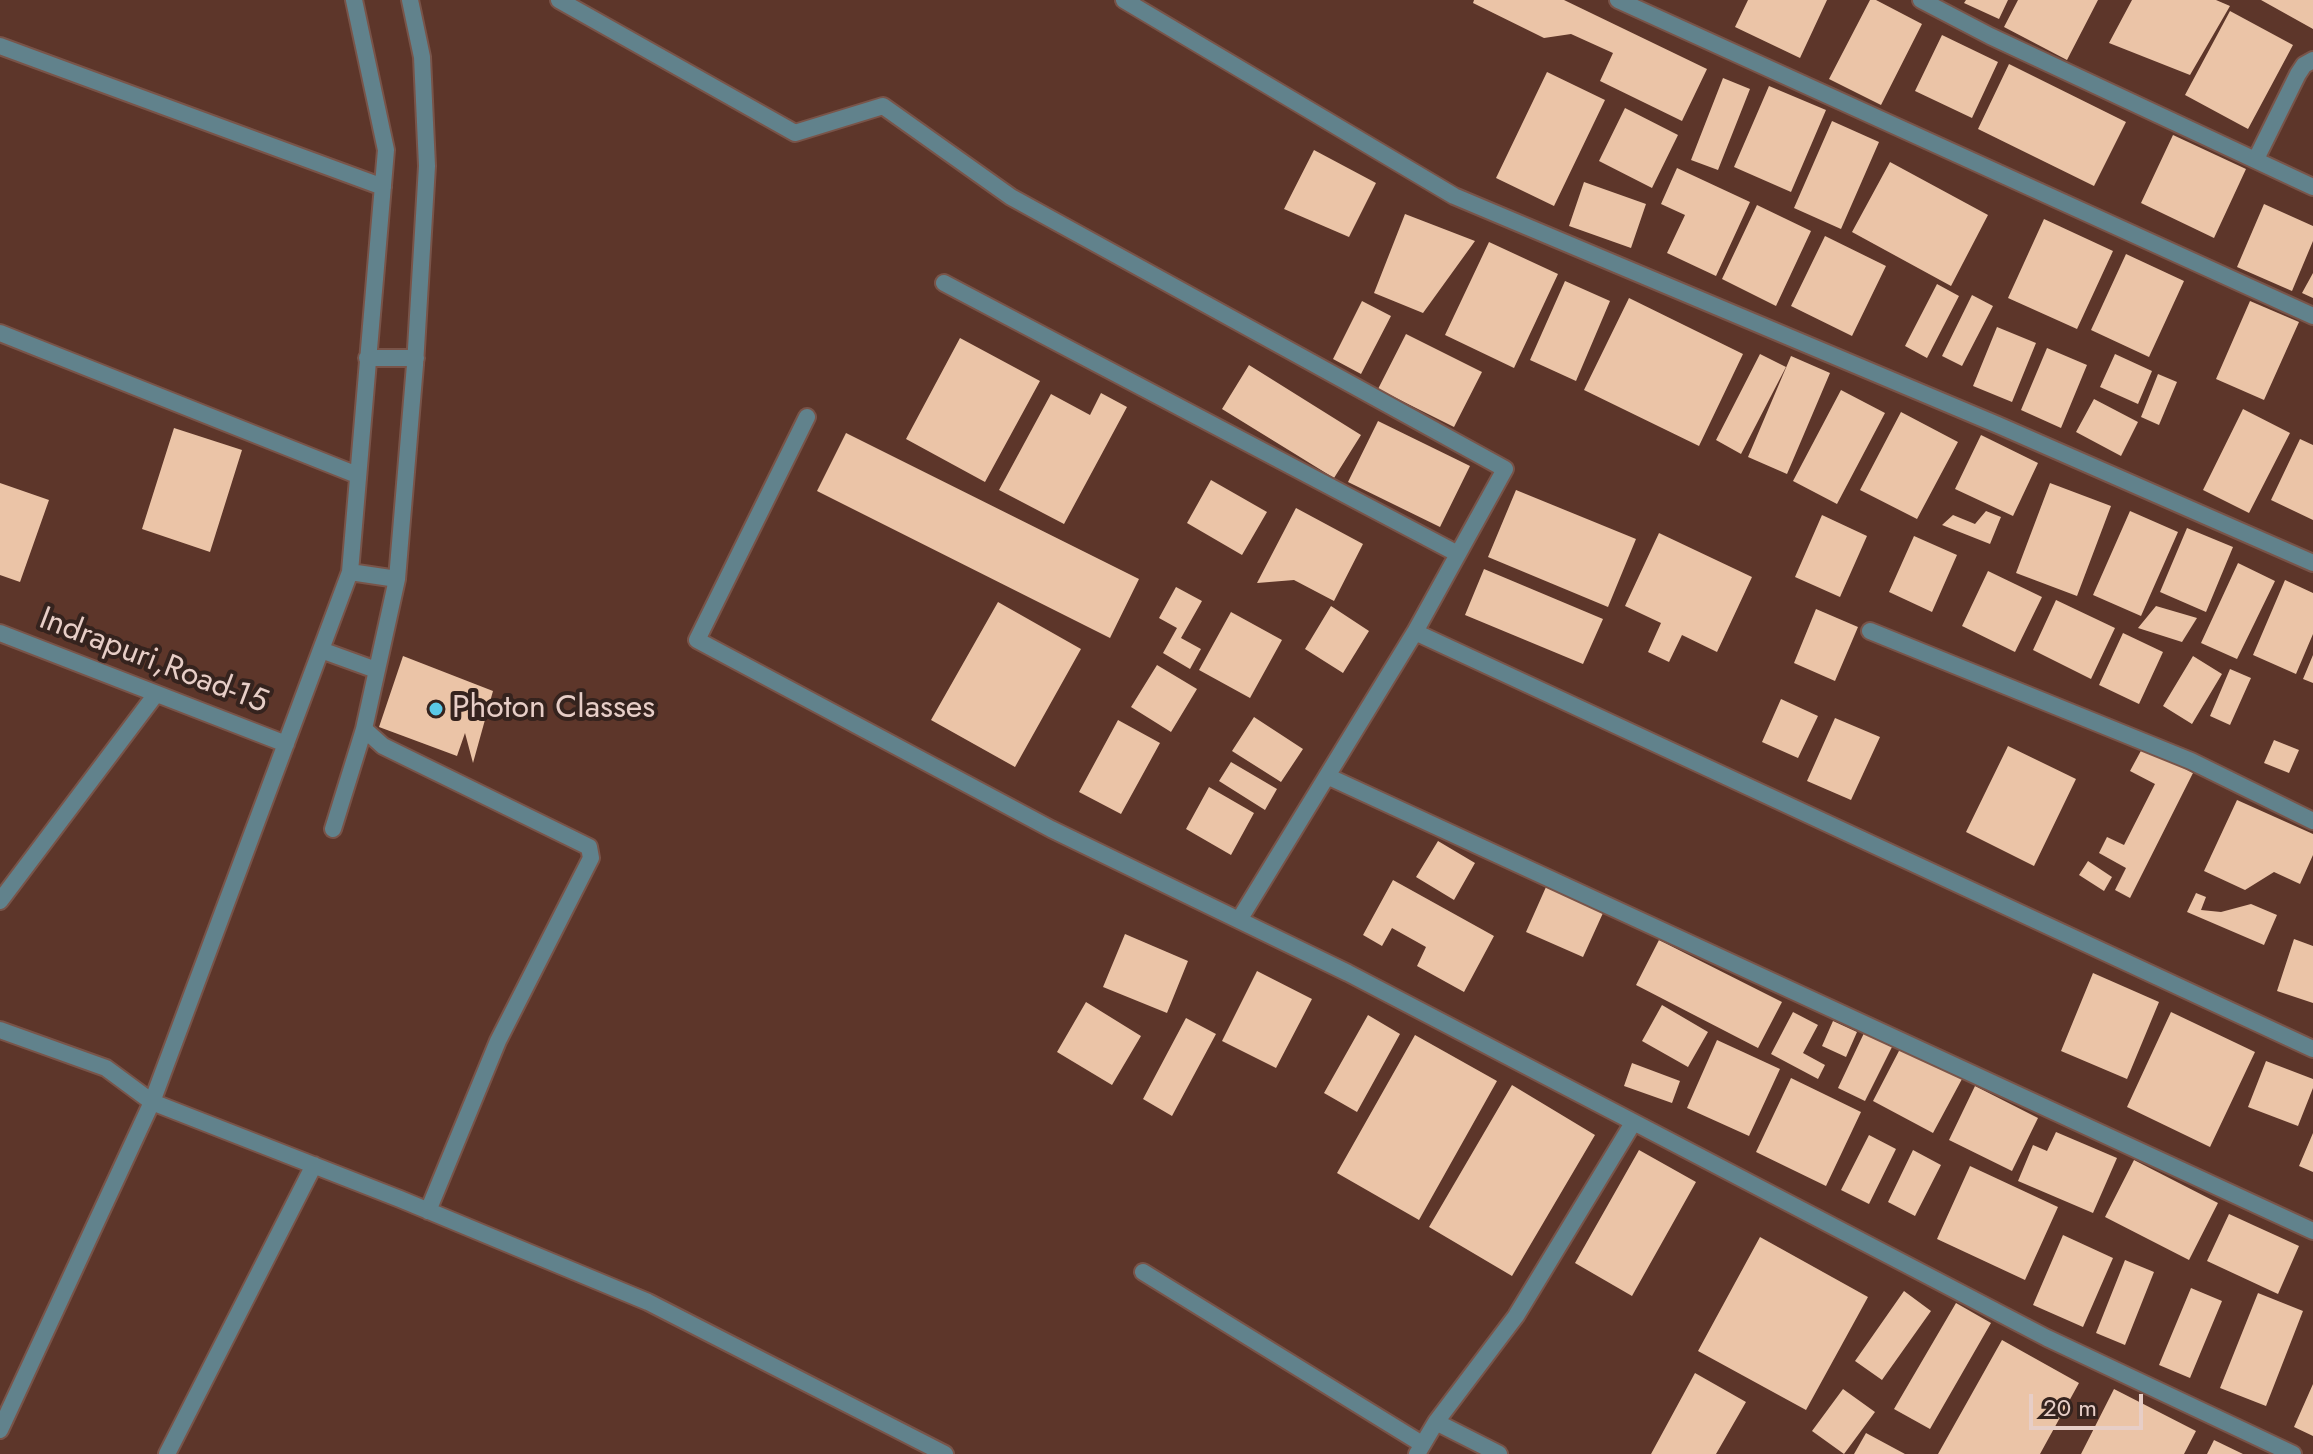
<!DOCTYPE html>
<style>
body{margin:0}
#map{position:relative;width:2313px;height:1454px;overflow:hidden;background:#5d362a;font-family:Jost,sans-serif}
canvas{display:block}
.scale{position:absolute;left:2029px;top:1394px;width:114px;height:36px;box-sizing:border-box;border:4px solid #e7cec7;border-top:0;padding-left:10px;font-size:24px;line-height:28px;white-space:nowrap;color:#e7cec7;-webkit-text-stroke:6px #35231e;paint-order:stroke}
</style>
<div id="map">
<canvas width="2313" height="1454"></canvas>
<div class="scale">20 m</div>
</div>
<script>
const g = document.querySelector('canvas').getContext('2d');
g.lineJoin = 'round';
function fillPath(path, color) { g.fillStyle = color; g.fill(path, 'evenodd'); }
const toPath = rows => new Path2D(rows.map(r => 'M' + r).join(''));
function strokePath(path, color, width, dash) { g.strokeStyle = color; g.lineWidth = width; g.lineCap = dash ? 'butt' : 'round'; g.setLineDash(dash || []); g.stroke(path); }
function drawText(font, color, halo, rows, align = 'center') {
  g.font = font + ' Jost,sans-serif'; g.lineWidth = 8; g.setLineDash([]); g.textBaseline = 'middle'; g.strokeStyle = halo; g.fillStyle = color; for (const [text, x, y, turn = 0] of rows) {
    g.save(); g.translate(x, y); g.rotate((+turn || 0) * Math.PI / 180); g.textAlign = isNaN(turn) ? turn : align; if (halo) g.strokeText(text, 0, 0); g.fillText(text, 0, 0); g.restore();
  }
}
const building = toPath([
 [1474,0,1564,0,1707,69,1682,121,1600,81,1613,53,1571,34,1544,38,1473,3],
 [1748,0,1827,0,1800,58,1735,27],
 [1870,0,1876,0,1922,24,1881,105,1829,79],
 [1966,0,2008,0,1999,19,1964,3],
 [2018,0,2098,0,2067,60,2004,27],
 [2132,0,2216,0,2230,6,2190,75,2109,43],
 [2261,0,2313,0,2313,29],
 [2230,11,2293,45,2248,129,2185,95],
 [1942,35,1998,62,1972,118,1915,91],
 [2009,64,2126,122,2094,186,1978,129],
 [1547,72,1605,100,1554,206,1496,178],
 [1723,78,1750,89,1718,170,1691,160],
 [1769,86,1826,110,1791,192,1734,167],
 [1625,108,1678,135,1652,188,1599,161],
 [1832,121,1879,142,1841,229,1794,208],
 [2173,135,2246,169,2214,238,2141,203],
 [1314,150,1376,183,1349,237,1284,209],
 [1890,162,1988,215,1951,286,1852,232],
 [1677,168,1750,202,1716,276,1667,253,1685,215,1661,204],
 [1584,182,1646,204,1631,248,1569,226],
 [2264,204,2313,226,2313,241,2292,291,2237,267],
 [1757,205,1811,231,1776,306,1722,279],
 [1405,214,1475,241,1423,313,1374,293],
 [2044,219,2113,251,2077,329,2008,298],
 [1825,236,1886,266,1852,336,1791,306],
 [1489,242,1558,274,1514,368,1445,335],
 [2126,254,2184,281,2149,357,2091,330],
 [2313,273,2313,298,2302,293],
 [1565,281,1610,301,1576,381,1530,360],
 [1937,284,1959,296,1927,358,1905,346],
 [1972,295,1993,306,1962,366,1942,356],
 [1629,298,1743,354,1699,446,1584,390],
 [1362,301,1391,316,1361,374,1333,359],
 [2250,301,2299,322,2264,400,2216,379],
 [1997,327,2036,343,2012,402,1973,386],
 [1406,334,1482,372,1454,427,1378,389],
 [960,338,1040,381,985,482,906,439],
 [2047,348,2087,365,2061,428,2021,410],
 [1760,354,1786,367,1741,454,1716,440],
 [2115,354,2152,371,2138,404,2100,387],
 [1791,356,1830,373,1787,474,1748,457],
 [1249,365,1361,435,1334,478,1222,409],
 [2158,374,2177,382,2159,425,2141,417],
 [1841,390,1885,413,1837,504,1793,481],
 [1101,393,1127,407,1064,524,999,490,1051,394,1090,415],
 [2094,399,2138,422,2121,456,2076,432],
 [2243,409,2290,433,2249,513,2203,490],
 [1901,412,1958,442,1917,519,1860,490],
 [1378,421,1470,466,1440,527,1348,482],
 [174,428,242,450,210,552,142,529],
 [846,433,1139,579,1110,638,817,491],
 [1981,435,2038,463,2013,516,1955,489],
 [2300,439,2313,445,2313,520,2271,500],
 [1211,480,1267,512,1242,555,1187,523],
 [0,483,49,500,20,582,0,575],
 [2050,483,2111,506,2077,596,2016,573],
 [1516,490,1636,539,1608,607,1488,557],
 [1296,508,1363,544,1334,601,1294,580,1257,583],
 [1986,511,2001,517,1990,544,1942,525,1953,515,1975,524],
 [2130,511,2178,532,2141,616,2093,595],
 [1822,515,1867,536,1840,597,1795,577],
 [2187,528,2233,547,2206,612,2160,592],
 [1659,533,1752,577,1717,652,1682,635,1669,662,1648,652,1661,623,1625,606],
 [1914,536,1957,555,1932,612,1889,592],
 [2238,563,2275,581,2237,659,2201,643],
 [1484,569,1603,619,1583,664,1465,615],
 [1988,571,2042,597,2015,652,1962,626],
 [2285,580,2313,593,2313,634,2296,674,2253,655],
 [1176,587,1202,601,1181,638,1201,649,1190,669,1163,653,1177,628,1159,618],
 [2056,600,2115,628,2091,679,2033,650],
 [998,602,1081,649,1015,767,931,720],
 [1331,606,1369,631,1343,673,1305,649],
 [2156,606,2197,618,2182,642,2138,628],
 [1816,609,1858,627,1835,681,1794,663],
 [1231,612,1282,640,1250,698,1199,670],
 [2123,633,2163,652,2139,704,2099,685],
 [2313,655,2313,683,2303,679],
 [403,656,493,691,473,763,465,733,457,756,379,727],
 [2193,656,2222,674,2192,724,2163,706],
 [1157,665,1197,689,1171,732,1131,707],
 [2230,669,2251,678,2230,725,2210,716],
 [1781,699,1818,716,1798,758,1762,742],
 [1254,717,1303,749,1281,782,1232,751],
 [1835,718,1880,737,1851,800,1807,781],
 [1118,720,1160,743,1121,814,1079,792],
 [2274,740,2299,750,2289,773,2264,763],
 [2008,746,2076,779,2034,866,1966,832],
 [2143,747,2193,773,2130,898,2115,890,2126,868,2099,853,2107,837,2124,845,2155,784,2130,771],
 [1231,762,1277,789,1265,810,1219,781],
 [1209,787,1254,813,1231,855,1186,829],
 [2237,800,2313,834,2313,855,2300,884,2274,872,2245,890,2204,871],
 [1438,841,1475,863,1454,900,1416,877],
 [2088,861,2112,877,2104,891,2079,875],
 [1393,880,1494,936,1464,992,1417,966,1426,947,1392,928,1382,946,1363,935],
 [1546,887,1603,913,1583,957,1526,932],
 [2196,893,2206,897,2201,910,2221,912,2251,904,2277,915,2264,945,2187,912],
 [1125,934,1188,961,1167,1013,1103,987],
 [2294,939,2313,946,2313,1003,2277,991],
 [1659,940,1782,1002,1758,1048,1636,985],
 [1257,971,1312,999,1276,1068,1222,1041],
 [2093,973,2159,1002,2127,1079,2061,1051],
 [1086,1002,1141,1036,1112,1085,1057,1052],
 [1662,1005,1708,1032,1688,1067,1642,1041],
 [1793,1012,1818,1025,1803,1053,1825,1065,1818,1079,1771,1054],
 [2171,1012,2255,1052,2210,1147,2127,1107],
 [1368,1015,1400,1034,1357,1112,1324,1093],
 [1186,1018,1216,1034,1172,1116,1143,1099],
 [1833,1021,1857,1032,1846,1057,1822,1046],
 [1865,1031,1893,1045,1865,1101,1838,1088],
 [1415,1035,1497,1081,1419,1220,1337,1173],
 [1717,1040,1780,1069,1749,1136,1687,1108],
 [1901,1047,1962,1079,1933,1133,1873,1101],
 [2266,1061,2313,1079,2313,1088,2298,1126,2248,1107],
 [1632,1063,1680,1081,1672,1103,1624,1086],
 [1791,1078,1861,1112,1826,1186,1756,1152],
 [1512,1085,1595,1135,1512,1276,1429,1227],
 [1975,1086,2038,1118,2012,1171,1949,1140],
 [2056,1132,2117,1158,2093,1213,2018,1181,2033,1145,2047,1151],
 [2313,1133,2313,1172,2299,1166],
 [1869,1135,1896,1149,1869,1204,1841,1190],
 [1639,1150,1696,1182,1632,1296,1575,1263],
 [1913,1150,1941,1165,1915,1216,1888,1202],
 [2134,1160,2218,1203,2189,1260,2105,1217],
 [1970,1166,2058,1207,2025,1280,1937,1239],
 [2229,1214,2299,1246,2278,1294,2207,1261],
 [2063,1235,2113,1258,2083,1327,2033,1305],
 [1760,1237,1868,1297,1806,1410,1698,1351],
 [2125,1260,2154,1272,2125,1345,2096,1333],
 [2191,1288,2222,1301,2190,1378,2159,1365],
 [1904,1291,1931,1311,1882,1380,1855,1361],
 [2258,1293,2303,1311,2266,1406,2220,1388],
 [1956,1303,1991,1323,1930,1429,1894,1409],
 [2002,1340,2079,1383,2040,1454,1938,1454],
 [1695,1373,1746,1402,1716,1454,1651,1454],
 [2313,1384,2313,1436,2294,1427],
 [1843,1389,1875,1412,1844,1454,1812,1431],
 [2114,1389,2196,1431,2184,1454,2081,1454],
 [1866,1433,1905,1454,1854,1454],
 [2214,1440,2243,1454,2207,1454]
]);
const street = toPath([
 [410,0,422,57,427,166,415,365,397,579,364,729,383,746,589,847,591,858,498,1041,428,1211],
 [559,0,795,133,883,106,1011,197,1505,469,1415,632,2313,1049],
 [1124,0,1454,196,1998,425,2313,563],
 [1618,0,2313,316],
 [1921,0,1990,36,2313,187],
 [0,46,383,187],
 [2256,159,2298,74,2304,65,2313,60],
 [944,283,1458,554],
 [0,333,357,475],
 [367,358,416,358],
 [807,417,697,640,1051,829,1348,973,2047,1338,2293,1454],
 [350,572,397,579],
 [1870,631,2191,761,2313,821],
 [0,633,286,744],
 [321,650,376,670],
 [1327,776,2313,1231],
 [333,829,364,729],
 [0,901,156,694],
 [1239,920,1415,632],
 [0,1030,106,1068,152,1102,400,1199,648,1302,945,1454],
 [1143,1272,1422,1444],
 [1436,1422,1516,1316,1633,1123],
 [0,1430,152,1102,350,572,386,150,354,0],
 [167,1454,314,1165],
 [1417,1454,1436,1422,1499,1454]
]);
const markers = [
 [436,709,8,"#5ac8e6"]
];
const streetNames = [
 ["Indrapuri,Road-15",153,662,21]
];
const poiNames = [
 ["Photon Classes",452,709]
];
fillPath(building, '#ebc4a7');
strokePath(street, '#795449', 20);
strokePath(street, '#61828c', 16);
for (const [x, y, r, color] of markers) { const dot = new Path2D(); dot.arc(x, y, r, 0, 2 * Math.PI); g.fillStyle = color; g.fill(dot); strokePath(dot, '#35231e', 3); }
drawText('32px', '#e7cec7', '#35231e', streetNames);
drawText('32px', '#e7cec7', '#35231e', poiNames, 'left');
</script>
